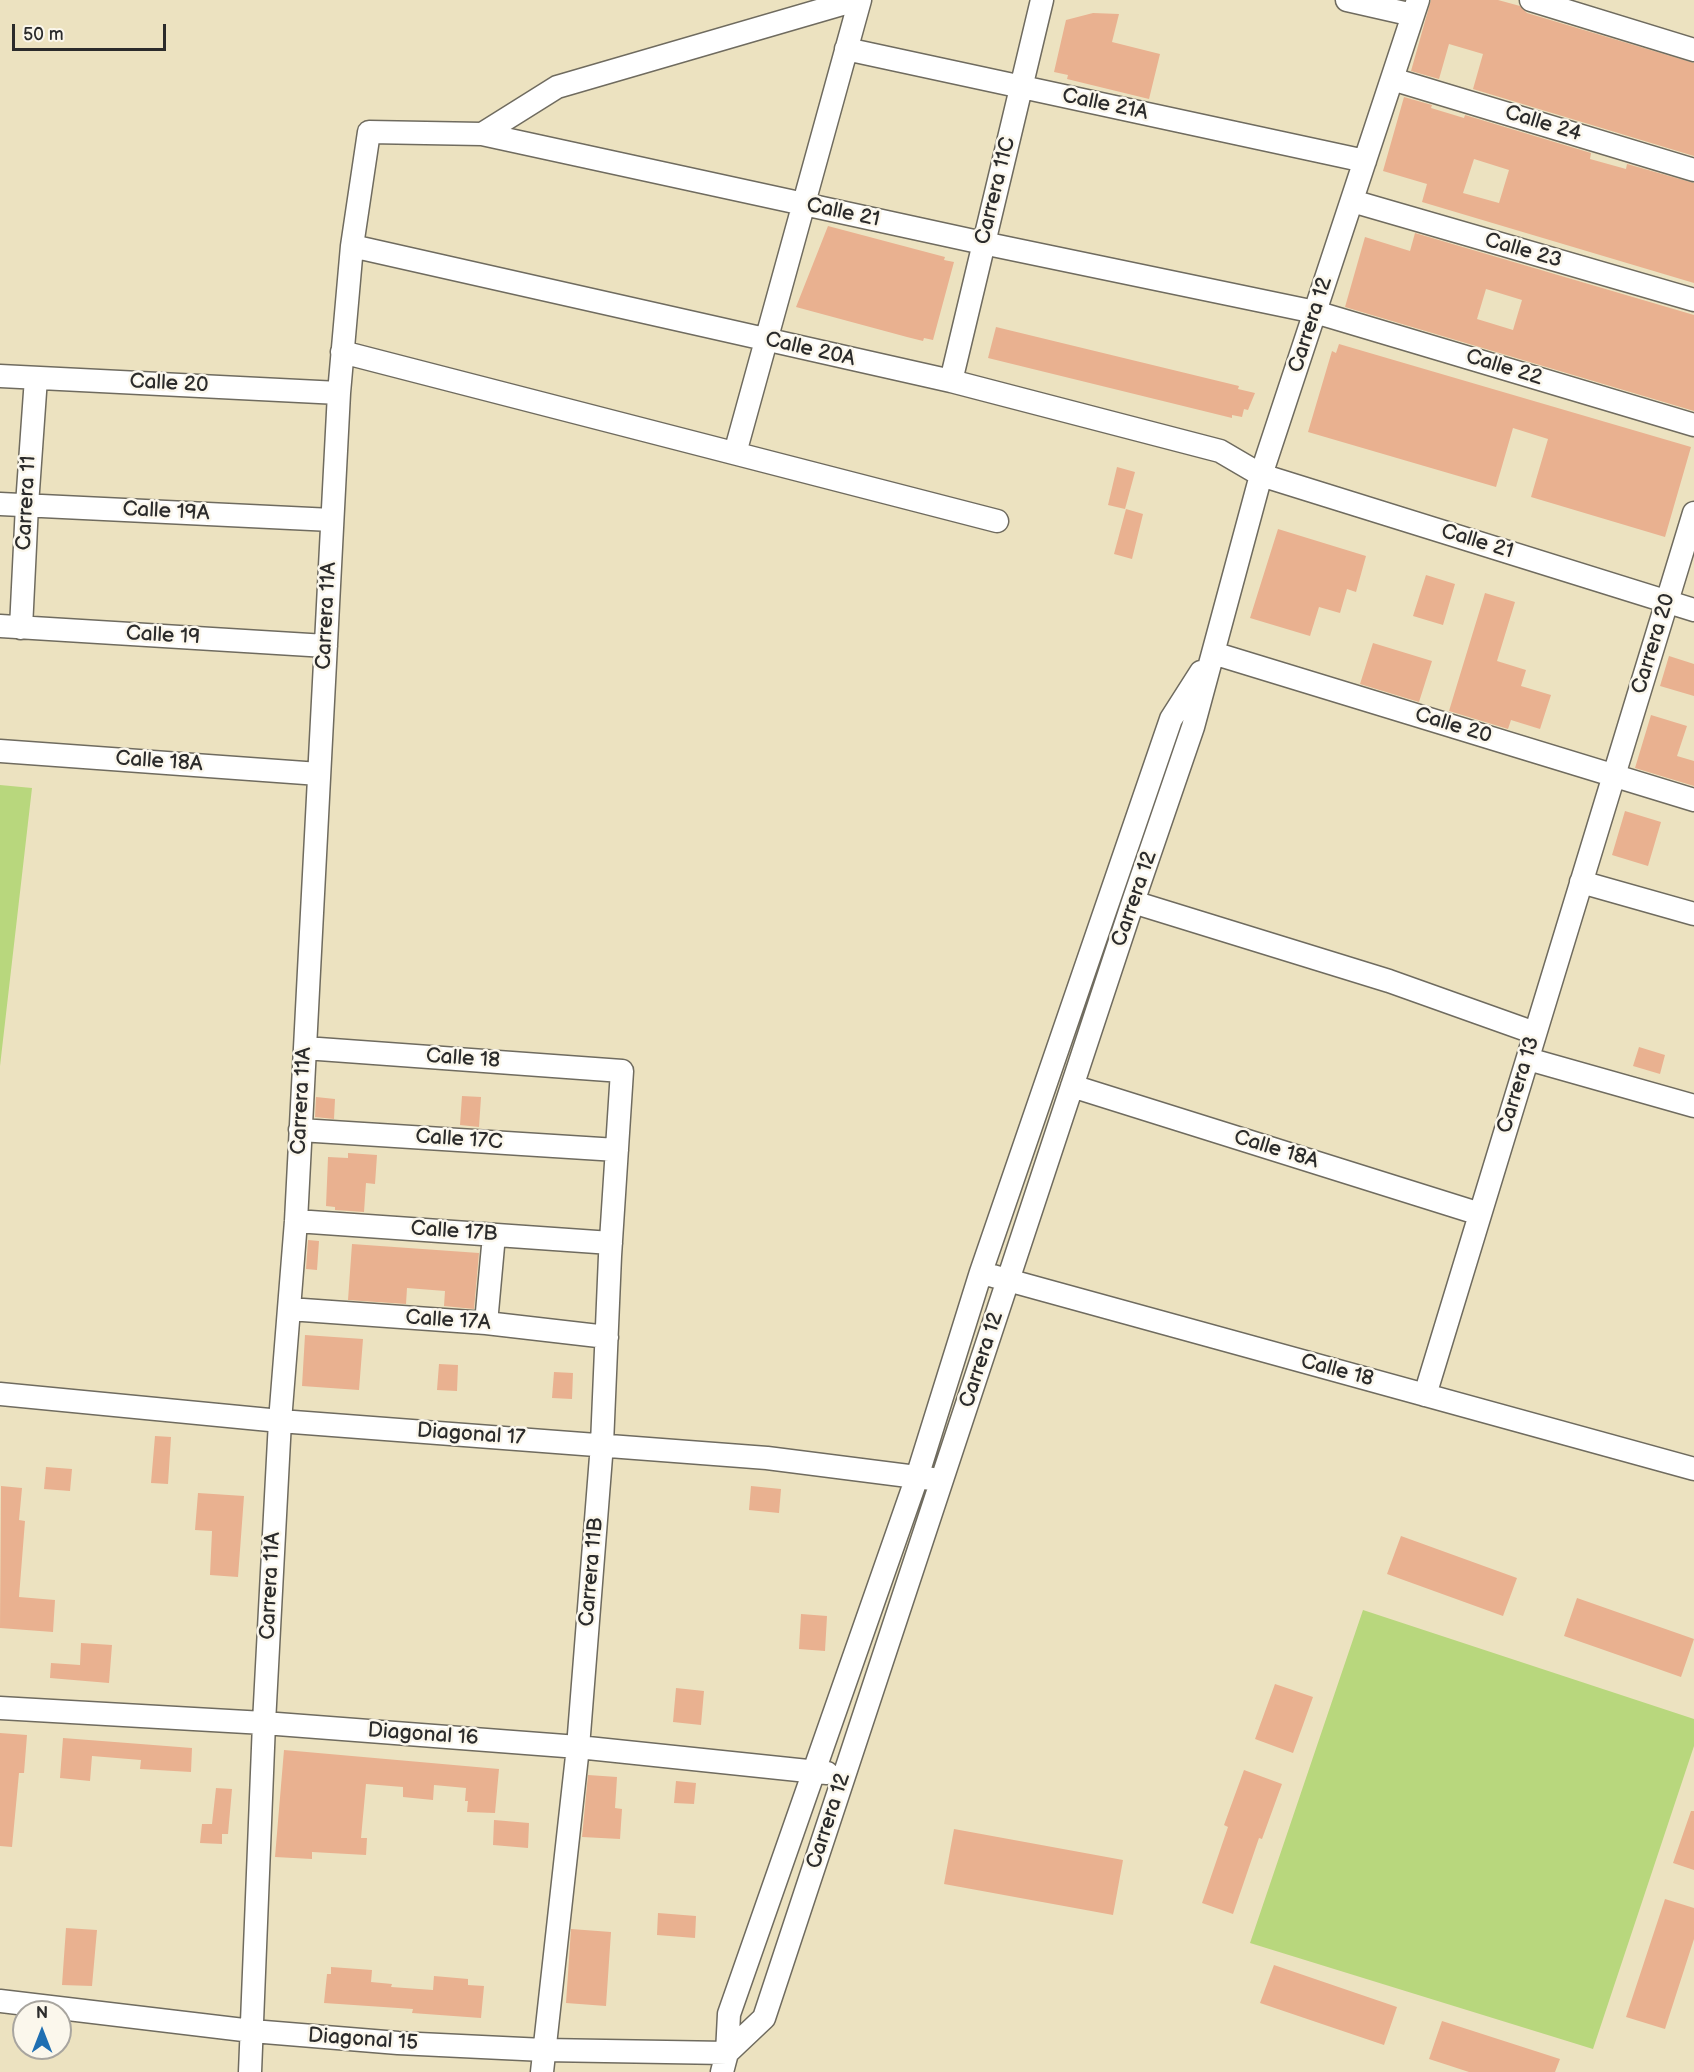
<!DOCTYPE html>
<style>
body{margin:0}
#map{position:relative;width:1694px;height:2072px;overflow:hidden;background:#ece2c0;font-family:"Balsamiq Sans",sans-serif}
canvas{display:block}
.north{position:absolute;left:12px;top:2000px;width:60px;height:60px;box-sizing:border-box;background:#fbf7ec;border:2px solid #a8a59f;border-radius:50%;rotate:0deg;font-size:16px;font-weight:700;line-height:24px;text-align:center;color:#2b2b2b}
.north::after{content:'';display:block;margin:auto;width:21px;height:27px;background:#1f6fb2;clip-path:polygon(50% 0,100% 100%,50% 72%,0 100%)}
.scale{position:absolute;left:12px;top:24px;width:154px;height:27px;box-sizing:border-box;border:3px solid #2b2b2b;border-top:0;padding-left:8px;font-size:18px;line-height:21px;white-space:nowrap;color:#2b2b2b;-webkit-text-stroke:4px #fbf7ec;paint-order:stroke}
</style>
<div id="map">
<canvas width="1694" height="2072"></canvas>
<div class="north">N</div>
<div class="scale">50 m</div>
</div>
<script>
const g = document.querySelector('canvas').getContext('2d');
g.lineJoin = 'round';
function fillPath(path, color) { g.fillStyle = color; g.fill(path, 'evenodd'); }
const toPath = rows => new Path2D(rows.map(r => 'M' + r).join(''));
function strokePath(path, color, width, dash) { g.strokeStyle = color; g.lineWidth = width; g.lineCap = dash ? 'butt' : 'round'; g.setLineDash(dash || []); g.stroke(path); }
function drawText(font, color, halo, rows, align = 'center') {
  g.font = font + ' "Balsamiq Sans",sans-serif'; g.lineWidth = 5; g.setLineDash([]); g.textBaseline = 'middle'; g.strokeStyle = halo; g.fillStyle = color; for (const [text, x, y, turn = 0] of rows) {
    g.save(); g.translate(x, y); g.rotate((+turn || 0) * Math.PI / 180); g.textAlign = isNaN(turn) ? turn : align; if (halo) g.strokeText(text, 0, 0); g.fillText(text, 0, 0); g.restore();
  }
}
const green = toPath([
 [0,785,32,788,0,1066],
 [1363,1610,1694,1719,1694,1746,1593,2049,1250,1943]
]);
const building = toPath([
 [1431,0,1498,0,1520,6,1527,13,1694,63,1694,156,1473,89,1483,54,1449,44,1439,79,1411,71],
 [1093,13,1119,14,1112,42,1160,54,1149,99,1067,79,1068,75,1054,72,1066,20],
 [1404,97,1432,105,1431,108,1464,118,1465,115,1591,153,1590,159,1626,169,1627,164,1694,183,1694,283,1422,202,1427,184,1383,171],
 [1474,159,1509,170,1499,203,1463,193],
 [828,226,945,257,944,260,954,262,933,340,924,338,923,341,907,337,796,307],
 [1415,233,1694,315,1694,411,1345,307,1365,237,1410,251],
 [1486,289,1522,300,1513,330,1477,319],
 [996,327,1239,386,1238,389,1255,393,1248,410,1244,409,1242,417,1232,415,1232,418,988,358],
 [1339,344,1691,447,1665,537,1531,497,1548,439,1513,428,1496,487,1308,432,1332,351,1336,353],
 [1117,467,1135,472,1125,509,1108,505],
 [1126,509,1143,514,1132,559,1114,554],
 [1278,529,1366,556,1356,592,1347,589,1340,613,1319,607,1310,636,1250,618],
 [1426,575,1455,584,1443,625,1413,616],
 [1485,593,1515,602,1497,661,1526,670,1521,686,1551,695,1540,729,1511,720,1508,729,1449,711],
 [1373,643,1432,661,1419,702,1360,684],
 [1669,656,1694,664,1694,696,1660,686],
 [1651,715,1687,726,1677,756,1694,761,1694,786,1635,768],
 [1625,811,1661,822,1648,866,1612,855],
 [1639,1047,1665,1055,1660,1074,1633,1066],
 [462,1096,481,1097,479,1127,460,1125],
 [316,1097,335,1099,334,1119,315,1117],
 [348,1153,377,1155,375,1184,366,1183,364,1212,335,1210,335,1207,326,1206,328,1157,348,1158],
 [308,1240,319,1241,317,1270,306,1269],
 [352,1244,479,1253,474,1309,444,1306,445,1291,407,1288,406,1304,348,1300],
 [305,1335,363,1339,359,1390,302,1386],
 [439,1364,458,1365,457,1391,437,1390],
 [554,1372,573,1373,572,1399,552,1398],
 [155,1436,171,1437,168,1484,151,1483],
 [46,1467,72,1469,70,1491,44,1489],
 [1,1486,22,1488,19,1520,25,1521,19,1597,55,1600,53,1632,0,1628],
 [751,1486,781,1489,779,1513,749,1510],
 [198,1493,244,1496,238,1577,210,1575,212,1531,195,1530],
 [1401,1536,1517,1578,1503,1616,1387,1574],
 [1577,1598,1694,1639,1681,1677,1564,1636],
 [801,1614,827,1616,825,1651,799,1649],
 [81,1643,112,1645,109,1683,50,1678,51,1663,80,1665],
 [1275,1684,1313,1697,1293,1753,1255,1739],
 [676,1688,704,1691,701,1725,673,1722],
 [0,1733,27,1735,24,1773,19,1773,12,1847,0,1846],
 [63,1738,192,1748,191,1772,140,1769,141,1760,92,1756,90,1781,60,1778],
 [284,1750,499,1769,495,1813,467,1812,468,1801,465,1801,466,1788,434,1785,433,1800,403,1797,403,1787,366,1784,361,1838,367,1838,366,1855,312,1852,312,1859,275,1857],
 [1244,1770,1282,1784,1262,1839,1259,1838,1233,1914,1202,1903,1228,1827,1224,1825],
 [588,1775,617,1777,615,1808,622,1809,620,1839,582,1837],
 [676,1781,696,1783,694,1804,674,1803],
 [216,1788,232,1789,228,1834,222,1834,222,1844,200,1843,202,1824,212,1824],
 [1691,1811,1694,1811,1694,1870,1673,1863],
 [494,1820,529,1823,528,1848,493,1845],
 [954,1829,1123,1860,1113,1915,944,1884],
 [1665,1899,1694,1908,1694,1939,1665,2029,1626,2017],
 [658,1913,696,1916,695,1938,657,1935],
 [66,1928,97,1930,92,1986,62,1985],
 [571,1929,611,1932,606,2006,566,2003],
 [1274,1965,1397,2007,1384,2045,1260,2003],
 [331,1967,372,1970,371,1982,392,1984,391,1987,433,1990,434,1976,468,1979,468,1985,484,1986,481,2018,412,2013,413,2009,324,2003,327,1974,331,1974],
 [1442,2021,1560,2059,1555,2072,1469,2072,1429,2059]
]);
const street = toPath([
 [1347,0,1413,15],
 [1531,0,1694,50],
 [846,49,1365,161],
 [1392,79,1694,170],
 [482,134,557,87,856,0],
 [1352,201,1694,300],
 [352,246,951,381,1220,451,1261,475,1694,610],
 [342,352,997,521],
 [0,376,339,393],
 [951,381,1042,0],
 [735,453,860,0],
 [0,504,332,520],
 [0,626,326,646],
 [21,628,27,505,36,378],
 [1213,653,1694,800],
 [0,751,319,774],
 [1581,882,1694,914],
 [1133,902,1389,981,1535,1033],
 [305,1048,622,1071,610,1256,602,1444,578,1747,542,2072],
 [1528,1059,1694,1106],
 [1072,1086,1480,1214],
 [300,1130,617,1150],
 [296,1221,611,1243],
 [993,1276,1694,1469],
 [289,1309,486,1323,607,1337],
 [486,1323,494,1235],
 [0,1394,280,1421,767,1458,932,1479],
 [1425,1395,1694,513],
 [0,1708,264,1723,578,1747,827,1773],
 [0,2001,252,2031,398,2043,544,2050,727,2053],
 [727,2053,764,2018,1133,902,1193,727,1261,475,1418,0],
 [250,2072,264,1723,280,1421,296,1221,339,393,352,246,369,132,482,134,983,243,1315,312,1694,425],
 [722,2072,727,2053,729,2014,917,1477,981,1272,1171,719,1201,672]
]);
const streetNames = [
 ["Calle 21A",1105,105,12],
 ["Calle 24",1543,124,17],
 ["Carrera 11C",996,191,-76],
 ["Calle 21",843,213,12],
 ["Calle 23",1523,251,16],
 ["Carrera 12",1311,325,-72],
 ["Calle 20A",810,350,13],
 ["Calle 22",1504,368,17],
 ["Calle 20",169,384,3],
 ["Carrera 11",27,503,-87],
 ["Calle 19A",166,512,3],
 ["Calle 21",1477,542,17],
 ["Carrera 11A",327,616,-87],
 ["Calle 19",163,636,3],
 ["Carrera 20",1654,644,-73],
 ["Calle 20",1453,726,17],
 ["Calle 18A",159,762,4],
 ["Carrera 12",1135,899,-71],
 ["Calle 18",463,1059,4],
 ["Carrera 13",1519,1085,-73],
 ["Carrera 11A",302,1101,-87],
 ["Calle 17C",459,1140,4],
 ["Calle 18A",1276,1150,17],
 ["Calle 17B",454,1232,4],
 ["Calle 17A",448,1321,4],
 ["Carrera 12",982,1360,-72],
 ["Calle 18",1337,1371,15],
 ["Diagonal 17",471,1435,4],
 ["Carrera 11B",592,1572,-85],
 ["Carrera 11A",271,1586,-87],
 ["Diagonal 16",423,1735,4],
 ["Carrera 12",829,1821,-72],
 ["Diagonal 15",363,2040,4]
];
fillPath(green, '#b8d77d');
fillPath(building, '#e9b190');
strokePath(street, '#6f6b5f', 25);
strokePath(street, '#fff', 22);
drawText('21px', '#2b2b2b', '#fbf7ec', streetNames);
</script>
